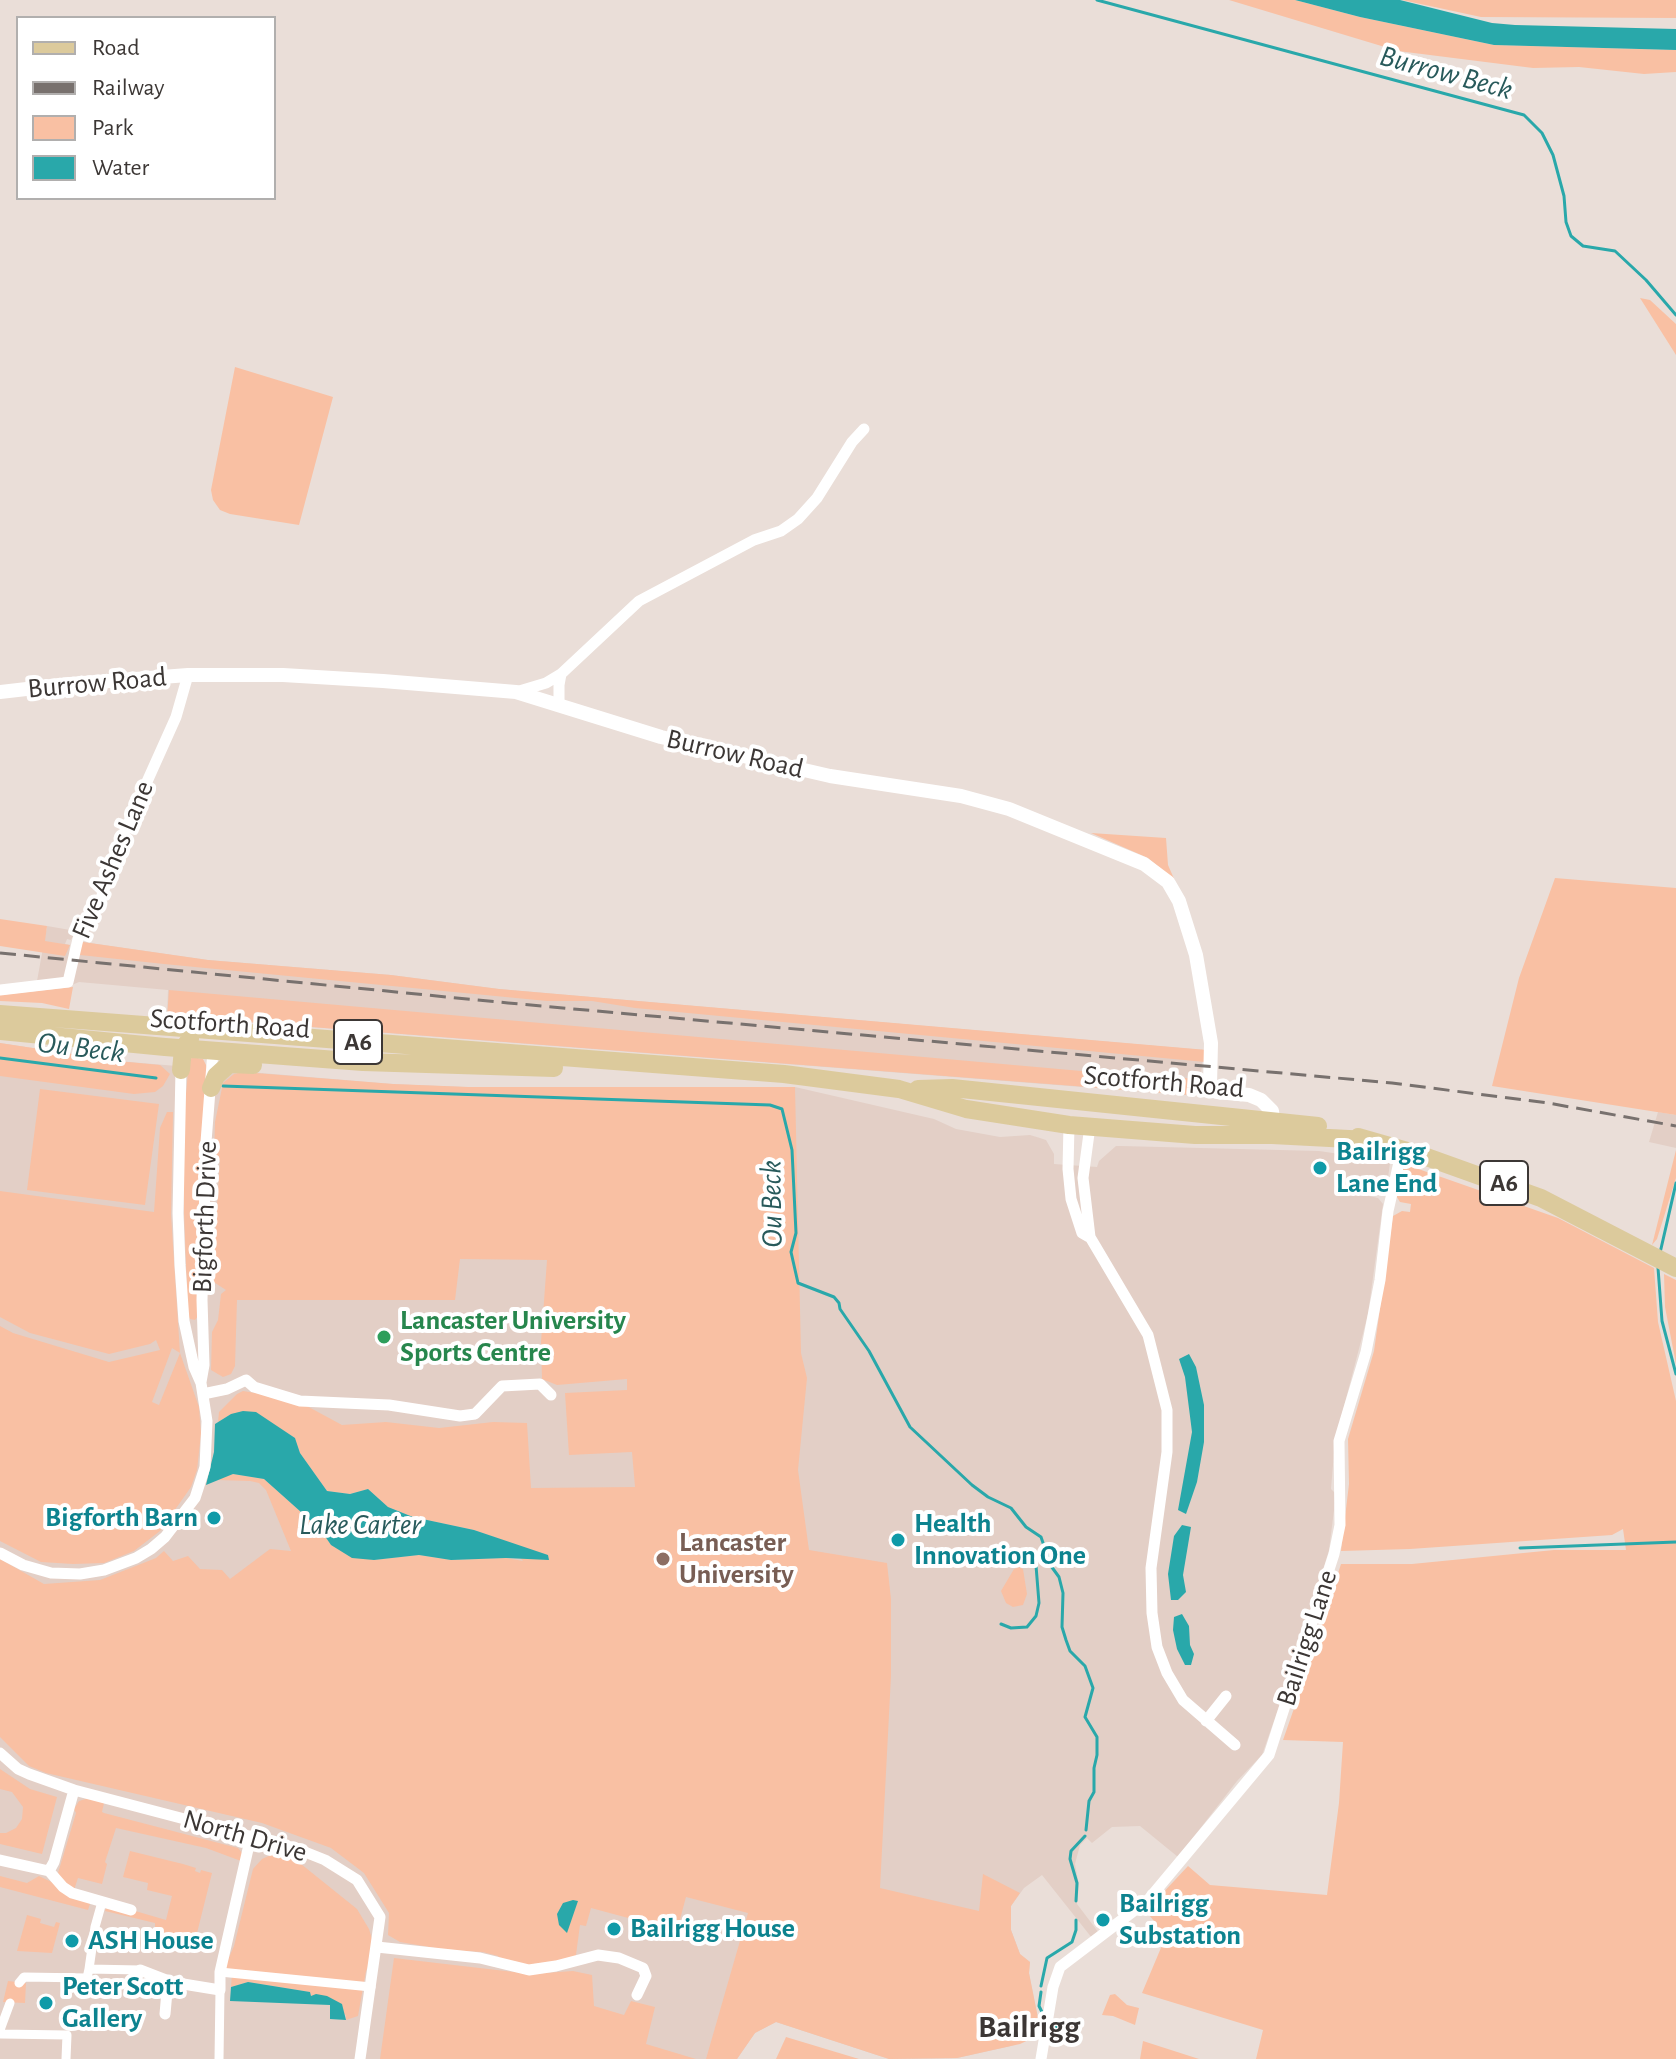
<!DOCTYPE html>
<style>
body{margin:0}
#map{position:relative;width:1676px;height:2059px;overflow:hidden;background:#eaded8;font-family:"Alegreya Sans",sans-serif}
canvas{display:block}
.legend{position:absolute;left:16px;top:16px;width:260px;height:184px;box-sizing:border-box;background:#fff;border:2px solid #b1afae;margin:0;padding:10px 14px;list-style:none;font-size:24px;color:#3c3735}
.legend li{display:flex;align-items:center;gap:16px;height:40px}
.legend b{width:40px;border:2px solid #b1afae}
</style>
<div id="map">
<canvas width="1676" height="2059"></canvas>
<ul class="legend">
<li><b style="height:10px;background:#dcca9c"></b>Road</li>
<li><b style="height:10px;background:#78716e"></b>Railway</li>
<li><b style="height:22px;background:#f9c0a3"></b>Park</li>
<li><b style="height:22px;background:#29a8aa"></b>Water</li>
</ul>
</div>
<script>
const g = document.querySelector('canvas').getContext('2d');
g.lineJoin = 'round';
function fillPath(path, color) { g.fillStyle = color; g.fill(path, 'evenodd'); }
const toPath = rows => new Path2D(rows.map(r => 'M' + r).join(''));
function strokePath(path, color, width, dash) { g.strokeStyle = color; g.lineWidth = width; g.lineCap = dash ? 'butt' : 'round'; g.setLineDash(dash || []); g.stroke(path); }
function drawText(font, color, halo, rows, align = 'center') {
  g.font = font + ' "Alegreya Sans",sans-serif'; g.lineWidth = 8; g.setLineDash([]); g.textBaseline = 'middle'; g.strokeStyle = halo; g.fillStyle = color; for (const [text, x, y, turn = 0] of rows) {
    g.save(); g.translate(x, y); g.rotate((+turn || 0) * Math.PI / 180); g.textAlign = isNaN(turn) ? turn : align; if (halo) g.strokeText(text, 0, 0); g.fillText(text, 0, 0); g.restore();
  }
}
const built = toPath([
 [47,926,76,931,71,940,67,939,65,944,70,945,69,955,77,956,83,942,208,960,391,975,499,989,1204,1050,1198,1096,208,1019,167,1018,168,990,79,982,67,987,71,985,74,979,37,981],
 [0,1043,117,1061,393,1084,468,1087,795,1087,934,1119,956,1129,1000,1137,1030,1135,1040,1138,1046,1140,1054,1154,1054,1164,1097,1167,1099,1161,1116,1146,1121,1146,1319,1151,1388,1161,1390,1163,1387,1185,1383,1189,1370,1188,1369,1196,1378,1198,1383,1204,1368,1314,1335,1441,1331,1489,1336,1494,1329,1550,1298,1652,1262,1755,1237,1781,1178,1857,1140,1826,1112,1827,1092,1843,1087,1838,1080,1845,1075,1864,1079,1885,1077,1904,1099,1933,1092,1938,1042,1875,1024,1888,1011,1906,1011,1930,1020,1954,1030,1962,1029,1973,1038,2018,1043,2021,1035,2037,1011,2046,957,2058,889,2059,776,2022,755,2033,737,2059,0,2059],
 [1658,1112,1676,1115,1676,1148,1649,1142]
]);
const green = toPath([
 [1229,0,1295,0,1360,17,1494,45,1676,50,1676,72,1644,74,1579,67,1533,68,1398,51],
 [1402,0,1676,0,1676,18,1481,17],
 [1640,298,1650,300,1676,324,1676,355],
 [235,367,333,397,299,525,230,514,220,510,213,500,211,490],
 [1091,833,1166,838,1168,865,1175,881,1148,858],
 [1555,878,1676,888,1676,1115,1492,1086,1519,978],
 [0,919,47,926,45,941,70,945,65,956,0,946],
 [83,942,208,960,391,975,499,989,1207,1050,1205,1062,635,1008,592,1001,547,1001,164,964,80,955,78,950],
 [73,987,69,1009,42,1003,0,1001,0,995],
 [169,990,1104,1073,1199,1079,1204,1096,208,1019,167,1018],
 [0,1043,99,1058,99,1062,106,1063,107,1060,160,1065,170,1074,163,1086,155,1092,134,1094,0,1076],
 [192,1057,203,1059,207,1067,198,1233,198,1316,195,1320,190,1319,188,1315,184,1212,184,1115,189,1062],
 [243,1072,393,1084,468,1087,795,1087,801,1353,807,1378,798,1470,809,1550,887,1563,891,1599,891,1676,880,1888,979,1911,983,1874,1020,1893,1011,1906,1011,1930,1020,1954,1030,1962,1029,1973,1038,2018,1043,2021,1042,2029,1035,2037,1020,2044,957,2058,889,2059,776,2022,755,2033,737,2059,706,2059,748,1913,686,1897,675,1938,656,1933,658,1926,591,1908,586,1926,580,1925,575,1962,556,1966,505,1966,498,1956,483,1952,447,1950,400,1942,388,1935,389,1913,364,1873,331,1848,262,1823,46,1773,29,1766,0,1737,0,1559,44,1584,100,1580,156,1558,164,1551,173,1561,188,1556,200,1569,222,1570,230,1579,270,1549,291,1551,266,1490,259,1483,250,1481,217,1480,221,1477,233,1474,264,1479,320,1529,331,1545,374,1560,419,1555,451,1560,506,1558,523,1561,505,1541,474,1530,413,1517,388,1507,368,1489,350,1494,327,1491,300,1453,295,1438,256,1413,231,1414,218,1422,219,1412,237,1394,243,1391,268,1395,305,1405,342,1425,386,1422,439,1428,493,1422,527,1423,531,1488,635,1487,632,1452,569,1455,565,1393,627,1390,627,1379,557,1385,542,1379,541,1342,547,1260,460,1259,455,1300,237,1300,235,1366,231,1374,223,1377,211,1370,212,1332,218,1320,221,1294,226,1290,212,1281,220,1161,214,1157,215,1122,223,1083,234,1074],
 [40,1089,159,1104,145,1205,27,1190],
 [167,1112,173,1112,171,1215,180,1353,199,1407,201,1434,197,1470,191,1487,160,1531,134,1551,104,1563,73,1564,41,1562,0,1541,0,1326,13,1333,109,1362,160,1350,156,1340,150,1344,109,1354,30,1333,0,1317,0,1191,154,1212,160,1128],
 [172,1348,180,1353,159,1405,152,1402],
 [1676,1150,1676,1178,1657,1239,1652,1245],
 [1407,1165,1558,1218,1654,1268,1658,1322,1676,1401,1676,2059,1256,2059,1263,2030,1142,1993,1163,1943,1157,1925,1146,1911,1188,1866,1210,1885,1327,1895,1339,1803,1343,1742,1283,1740,1313,1654,1318,1653,1320,1645,1316,1642,1341,1564,1412,1564,1554,1550,1626,1550,1623,1529,1612,1535,1410,1549,1341,1551,1349,1484,1348,1439,1374,1351,1393,1216,1402,1211,1410,1212,1411,1204,1400,1202,1395,1194,1402,1169],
 [1664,1274,1676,1280,1676,1364,1665,1307],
 [1019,1567,1023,1569,1027,1594,1023,1605,1013,1607,1006,1603,1001,1591,1014,1569],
 [0,1769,30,1789,57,1797,42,1854,0,1844,0,1833,6,1833,16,1828,22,1819,23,1807,12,1792,0,1789],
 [89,1798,104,1803,102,1812,104,1813,238,1848,243,1854,241,1861,206,1848,116,1828,105,1862,107,1864,102,1884,78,1878,74,1890,65,1884,58,1873,76,1813,74,1809,79,1801],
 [130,1851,183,1864,196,1868,195,1871,200,1873,201,1870,212,1873,194,1945,155,1944,155,1923,105,1911,108,1903,166,1920,172,1896,147,1890,148,1883,123,1877],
 [273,1854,291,1857,301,1864,357,1909,369,1929,373,1942,371,1961,366,1971,358,2016,346,2020,346,2015,316,1995,311,1996,310,1992,248,1982,231,1987,232,1973,224,1969,234,1946,253,1869,262,1859],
 [0,1876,27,1883,39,1876,91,1901,88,1910,0,1887],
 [27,1915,41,1919,40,1923,54,1927,56,1922,60,1923,52,1953,17,1951],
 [394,1958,531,1974,573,1971,592,1975,594,2006,624,2015,631,2001,655,2007,646,2044,696,2059,380,2059],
 [8,1981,26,1983,25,2003,3,2002],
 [1115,1994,1127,2005,1139,2008,1135,2025,1113,2016,1102,2015,1110,1995],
 [786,2037,859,2059,776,2059],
 [1143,2041,1199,2059,1140,2059]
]);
const water = toPath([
 [1295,0,1400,0,1492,23,1515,25,1676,29,1676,50,1494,45,1360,17],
 [1189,1354,1196,1367,1204,1405,1204,1442,1197,1482,1186,1514,1178,1510,1192,1432,1185,1377,1179,1359],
 [243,1411,256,1412,295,1438,300,1453,327,1491,350,1494,368,1489,388,1507,413,1517,474,1530,548,1555,549,1560,506,1558,451,1560,419,1555,374,1560,352,1558,331,1545,320,1529,264,1479,233,1474,206,1485,214,1452,215,1424,231,1414],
 [1182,1525,1191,1527,1183,1575,1186,1592,1178,1600,1171,1600,1168,1574,1174,1536],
 [1182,1614,1189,1626,1190,1645,1194,1654,1191,1665,1185,1665,1177,1649,1173,1630,1174,1617],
 [573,1900,578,1901,567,1933,559,1925,557,1914,563,1903],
 [248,1982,310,1992,311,1996,316,1994,327,1996,342,2004,346,2020,330,2019,330,2005,230,2001,231,1987]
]);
const stream = toPath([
 [1097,0,1524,115,1542,133,1553,155,1564,196,1566,222,1571,236,1583,246,1615,251,1646,280,1676,315],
 [0,1058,156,1078],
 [223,1086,770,1105,782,1109,792,1150,796,1233,791,1252,798,1283,834,1297,839,1303,840,1309,869,1351,910,1427,972,1485,988,1497,1011,1508,1026,1527,1041,1537,1051,1566,1059,1577,1063,1593,1062,1627,1066,1640,1070,1651,1085,1666,1093,1688,1085,1717,1097,1737,1097,1755,1094,1768,1094,1792,1089,1801,1086,1830],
 [1660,1253,1676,1183],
 [1658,1268,1662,1321,1676,1374],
 [1520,1548,1676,1542],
 [1001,1624,1011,1628,1027,1627,1036,1616,1039,1603,1035,1553],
 [1076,1901,1077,1883,1070,1859,1071,1851,1085,1836],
 [1041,1986,1047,1958,1072,1942,1076,1930,1076,1920],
 [1041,1992,1039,2006,1044,2016],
 [1055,2024,1059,2030,1059,2039]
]);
const pedestrian = toPath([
 [89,1969,95,1927,102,1902],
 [220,1972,371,1987],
 [19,1983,24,1977,87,1978,89,1969,140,1970],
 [0,2030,10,2003],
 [0,2034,67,2035,66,2059],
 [219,2059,220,1990]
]);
const minor = toPath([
 [516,692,546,683,561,674,639,601,754,540,781,531,798,519,817,498,852,442,864,429],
 [559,704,559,685,561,674],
 [0,990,68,982,78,939,100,901,124,833,176,717,188,675],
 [1069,1125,1068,1169,1071,1199,1082,1233,1089,1237],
 [1090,1126,1083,1178,1090,1237,1148,1335,1167,1410,1167,1452,1151,1568,1152,1613,1157,1647,1167,1673,1183,1700,1235,1745],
 [201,1382,204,1365,202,1300,206,1142,213,1051],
 [203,1394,227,1389,246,1380,254,1387,300,1401,389,1405,460,1416,475,1414,502,1386,540,1384,551,1395],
 [0,1553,23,1565,51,1573,80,1574,104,1570,136,1558,151,1549,165,1537,195,1498,205,1467,207,1421,201,1383,194,1367,184,1321,180,1265,178,1213,181,1070],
 [1206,1721,1226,1696],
 [0,1753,18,1769,29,1774,74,1790,295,1848,325,1860,357,1880,380,1917,360,2059],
 [0,1860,49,1871],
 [49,1871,63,1887,72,1893,131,1910],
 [49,1871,54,1862,74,1790],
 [377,1947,480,1958,529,1970,556,1966,598,1955,619,1958,643,1968,646,1976,637,1995],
 [140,1970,171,1982,220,1990,220,1972,251,1836],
 [165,2014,168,1980],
 [1041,2059,1053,1987,1060,1967,1148,1900,1269,1755,1334,1554,1340,1525,1339,1441,1366,1352,1380,1280,1388,1211,1402,1149]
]);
const tertiary = toPath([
 [0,692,70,684,188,675,283,675,383,681,516,692,661,737,830,776,961,796,1009,809,1144,864,1168,882,1179,901,1196,955,1211,1043,1210,1085,1217,1092,1249,1095,1261,1100,1272,1111,1273,1120]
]);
const primary = toPath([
 [0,1014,784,1074,899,1089,966,1109,1069,1125,1195,1135,1272,1135,1368,1140],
 [0,1031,165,1047,363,1062,554,1068],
 [181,1070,183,1049,190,1039],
 [211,1088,216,1076,227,1066,231,1064,253,1065],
 [918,1089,952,1088,1318,1126],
 [1358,1137,1421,1155,1541,1198,1676,1268]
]);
const rail = toPath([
 [0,953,508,1003,1392,1083,1548,1103,1676,1126]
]);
const markers = [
 [1320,1168,8,"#0f9aa8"],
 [384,1337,8,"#2e9e5b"],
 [214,1518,8,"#0f9aa8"],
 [898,1540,8,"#0f9aa8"],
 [663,1559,8,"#8d6e63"],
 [1103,1920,8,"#0f9aa8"],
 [614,1929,8,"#0f9aa8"],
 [72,1941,8,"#0f9aa8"],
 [46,2003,8,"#0f9aa8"]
];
const shields = [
 [358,1042,48],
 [1504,1183,48]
];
const shieldNames = [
 ["A6",358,1042],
 ["A6",1504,1183]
];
const streetNames = [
 ["Burrow Road",97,683,-5],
 ["Burrow Road",735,754,13],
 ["Five Ashes Lane",113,860,-67],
 ["Scotforth Road",230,1024,4],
 ["Scotforth Road",1164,1082,5],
 ["Bigforth Drive",205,1217,-88],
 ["Bailrigg Lane",1307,1638,-72],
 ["North Drive",245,1836,16]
];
const cultureNames = [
 ["Bailrigg",1336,1152],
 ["Lane End",1336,1184],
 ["Bigforth Barn",198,1518,"right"],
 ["Health",914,1524],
 ["Innovation One",914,1556],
 ["Bailrigg",1119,1904],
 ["Substation",1119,1936],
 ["Bailrigg House",630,1929],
 ["ASH House",88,1941],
 ["Peter Scott",62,1987],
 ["Gallery",62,2019]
];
const leisureNames = [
 ["Lancaster University",400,1321],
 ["Sports Centre",400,1353]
];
const educationNames = [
 ["Lancaster",679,1543],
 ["University",679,1575]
];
const waterNames = [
 ["Burrow Beck",1446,73,15],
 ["Ou Beck",81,1048,7],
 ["Ou Beck",772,1204,-91],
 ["Lake Carter",360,1525]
];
const quarterNames = [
 ["Bailrigg",1029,2027]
];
fillPath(built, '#e3cfc6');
fillPath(green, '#f9c0a3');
fillPath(water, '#29a8aa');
strokePath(stream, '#29a8aa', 3);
strokePath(pedestrian, '#fff', 9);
strokePath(minor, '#fff', 11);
strokePath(tertiary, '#fff', 14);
strokePath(primary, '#dcca9c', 18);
strokePath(rail, '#78716e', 3, [16, 8]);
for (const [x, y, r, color] of markers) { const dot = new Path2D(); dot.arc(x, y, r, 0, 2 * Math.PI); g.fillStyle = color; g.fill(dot); strokePath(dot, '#fff', 3); }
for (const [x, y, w] of shields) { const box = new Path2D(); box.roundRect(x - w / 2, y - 22, w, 44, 6); g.fillStyle = '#fff'; g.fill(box); strokePath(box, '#3c3735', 2); }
drawText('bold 26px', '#3c3735', null, shieldNames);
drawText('28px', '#3c3735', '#fff', streetNames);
drawText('bold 28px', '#0d838f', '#fff', cultureNames, 'left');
drawText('bold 28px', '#27864d', '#fff', leisureNames, 'left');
drawText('bold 28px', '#785e54', '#fff', educationNames, 'left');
drawText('italic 30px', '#285a5b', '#fff', waterNames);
drawText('bold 32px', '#3c3735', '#fff', quarterNames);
</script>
